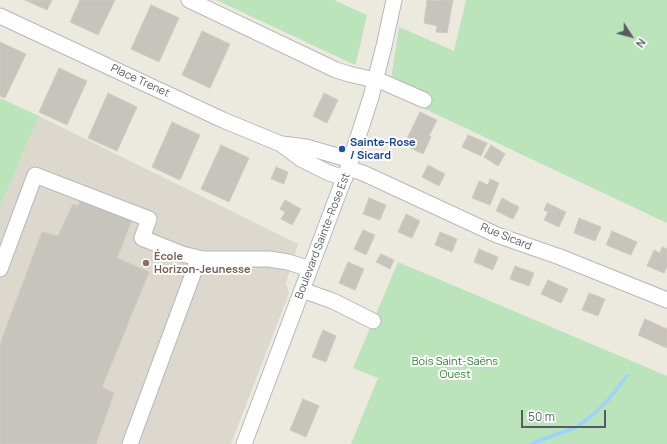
<!DOCTYPE html>
<html>
<head>
<meta charset="utf-8">
<style>
	body { margin:0 }
	#map { position:relative; width:667px; height:444px; overflow:hidden; background:#ece9df; font-family:Manrope,sans-serif }
	canvas { display:block }
	.north { position:absolute; left:611px; top:16px; width:40px; height:40px; -webkit-text-stroke:3px #fff; paint-order:stroke; rotate:126deg; font-size:11px; font-weight:700; line-height:16px; text-align:center; color:#585c61 }
	.north::after { content:''; display:block; margin:auto; width:14px; height:18px; background:#585c61; clip-path:polygon(50% 0,100% 100%,50% 72%,0 100%) }
	.scale { position:absolute; left:521px; top:410px; width:85px; height:18px; box-sizing:border-box; border:2px solid #585c61; border-top:0; padding-left:5px; font-size:12px; line-height:14px; white-space:nowrap; color:#585c61; -webkit-text-stroke:3px #fff; paint-order:stroke }
</style>
</head>
<body>
<div id="map">
<canvas width="667" height="444"></canvas>
<div class="north">N</div>
<div class="scale">50 m</div>
</div>
<script>
const ctx = document.querySelector('canvas').getContext('2d');
ctx.lineJoin = 'round';
function fill(path, color) { ctx.fillStyle = color; ctx.fill(path, 'evenodd'); }
const toPath = rows => new Path2D(rows.map(r => 'M' + r).join(''));
function strokePath(path, color, width, dash) { ctx.strokeStyle = color; ctx.lineWidth = width; ctx.lineCap = dash ? 'butt' : 'round'; ctx.setLineDash(dash || []); ctx.stroke(path); }
function label(font, color, halo, rows, align = 'center') {
  ctx.font = font + ' Manrope,sans-serif'; ctx.lineWidth = 4; ctx.setLineDash([]); ctx.textBaseline = 'middle'; ctx.strokeStyle = halo; ctx.fillStyle = color; for (const [text, x, y, turn = 0] of rows) {
    ctx.save(); ctx.translate(x, y); ctx.rotate((+turn || 0) * Math.PI / 180); ctx.textAlign = isNaN(turn) ? turn : align; if (halo) ctx.strokeText(text, 0, 0); ctx.fillText(text, 0, 0); ctx.restore();
  }
}
const education = toPath([
	[39,116,298,244,286,283,289,293,231,444,0,444,0,207]
]);
const green = toPath([
	[216,0,334,0,367,15,357,59,355,65],
	[466,0,667,0,667,223,389,92,399,27,454,51],
	[0,98,39,116,0,207],
	[398,262,667,376,667,444,351,444,378,378,353,368]
]);
const stream = toPath([
	[531,444,533,443,577,427,594,414,608,400,627,376]
]);
const building = toPath([
	[25,0,52,0,47,10,25,0],
	[80,0,115,0,98,35,70,22,80,0],
	[427,0,439,1,439,0,453,0,447,33,436,32,437,26,424,23,427,0],
	[151,5,179,18,159,62,131,49,151,5],
	[202,31,230,44,210,88,182,75,202,31],
	[0,42,26,54,5,98,0,96,0,42],
	[59,68,87,81,67,125,39,112,59,68],
	[108,93,137,107,117,151,88,138,108,93],
	[324,93,338,100,327,123,313,116,324,93],
	[420,112,437,120,429,136,431,137,423,154,404,145,420,112],
	[172,122,200,135,180,180,152,167,172,122],
	[468,135,487,143,481,156,462,147,468,135],
	[221,145,249,158,229,202,201,189,221,145],
	[491,145,505,154,498,166,484,157,491,145],
	[428,165,445,174,439,186,422,177,428,165],
	[276,167,288,172,284,184,271,179,276,167],
	[490,179,499,183,490,205,472,198,479,181,488,185,490,179],
	[82,198,132,220,117,258,149,272,102,387,114,393,96,444,0,444,0,344,42,232,58,236,73,204,78,206,82,198],
	[369,198,386,205,380,220,363,214,369,198],
	[502,198,519,207,513,219,496,211,502,198],
	[285,200,301,209,292,225,281,219,285,212,280,209,285,200],
	[547,203,566,212,559,227,544,220,548,212,544,210,547,203],
	[406,214,420,221,412,238,398,232,406,214],
	[579,218,601,227,595,241,574,233,579,218],
	[363,230,375,235,366,255,354,249,363,230],
	[612,231,637,242,631,255,606,245,612,231],
	[440,232,457,239,452,252,435,245,440,232],
	[662,247,667,249,667,266,664,273,647,266,654,250,660,253,662,247],
	[479,249,498,257,493,270,474,262,479,249],
	[381,254,394,260,390,269,376,262,381,254],
	[348,262,364,269,355,290,339,283,348,262],
	[515,266,534,273,529,286,510,279,515,266],
	[548,280,568,289,561,303,541,294,548,280],
	[589,293,605,299,598,316,582,310,589,293],
	[645,319,667,329,667,348,638,335,645,319],
	[323,330,336,336,326,362,312,357,323,330],
	[303,399,319,406,306,437,290,430,303,399]
]);
const minor = toPath([
	[189,0,336,70,349,74,383,82,424,100],
	[0,16,223,120,281,144,301,159,329,173,345,178],
	[282,144,306,147,351,160],
	[348,168,363,173,497,235,560,257,667,300],
	[0,269,35,175,149,219,142,238,182,254,203,259,269,259,288,262,310,269],
	[302,290,333,301,373,321],
	[130,444,193,274,198,258],
	[244,444,348,168,371,97,384,46,394,0]
]);
const markers = [
	[342,149,4,"#1a4fb4"],
	[146,263,4,"#8d6e63"]
];
const streetNames = [
	["Place Trenet",140,81,25],
	["Boulevard Sainte-Rose Est",323,236,-69],
	["Rue Sicard",506,237,22]
];
const transitNames = [
	["Sainte-Rose",350,143],
	["/ Sicard",350,156]
];
const educationNames = [
	["École",154,257],
	["Horizon-Jeunesse",154,270]
];
const parkNames = [
	["Bois Saint-Saëns",455,362],
	["Ouest",455,375]
];
fill(education, '#dcd8ce');
fill(green, '#bbe4bb');
strokePath(stream, '#9cd3ff', 3.5);
fill(building, '#c6c4bd');
strokePath(building, '#d0cbbe', 1);
strokePath(minor, '#b5b8bd', 17);
strokePath(minor, '#fff', 15);
for (const [x, y, r, color] of markers) { const dot = new Path2D(); dot.arc(x, y, r, 0, 2 * Math.PI); ctx.fillStyle = color; ctx.fill(dot); strokePath(dot, '#fff', 1.5); }
label('11px', '#585c61', '#fff', streetNames);
label('bold 11px', '#164399', '#fff', transitNames, 'left');
label('bold 11px', '#785e54', '#fff', educationNames, 'left');
label('11px', '#348438', '#fff', parkNames);
</script>
</body>
</html>
